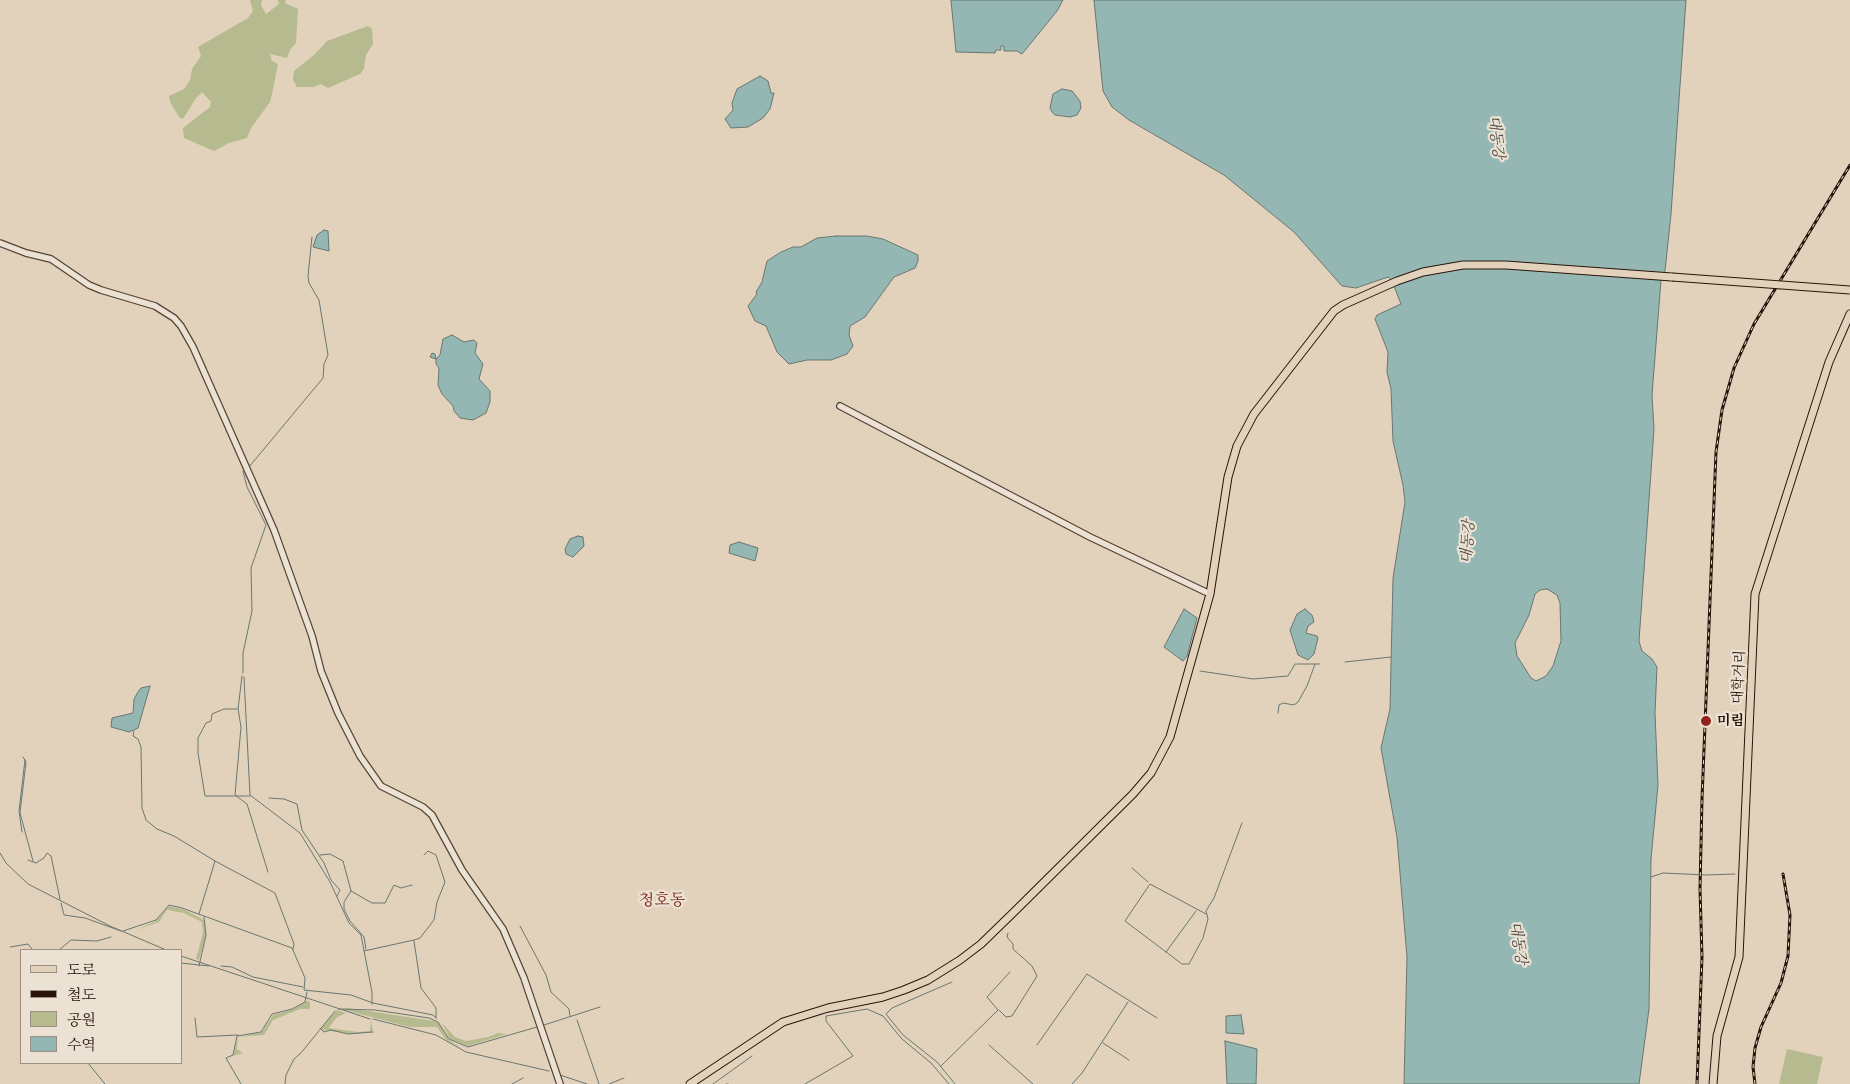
<!DOCTYPE html>
<html>
<head>
<meta charset="utf-8">
<style>
	body { margin:0 }
	#map { position:relative; width:1850px; height:1084px; overflow:hidden; background:#e2d2bb; font-family:"Libre Caslon Text","Noto Serif KR",serif }
	canvas { display:block }
	.legend { position:absolute; left:20px; top:949px; width:162px; height:115px; box-sizing:border-box; background:#ece2d3; border:1px solid #9e9083; margin:0; padding:6px 9px; list-style:none; font-size:15px; color:#28140a }
	.legend li { display:flex; align-items:center; gap:10px; height:25px }
	.legend b { width:25px; border:1px solid #9e9083 }
</style>
</head>
<body>
<div id="map">
<canvas width="1850" height="1084"></canvas>
<ul class="legend">
<li><b style="height:6px;background:#e2d2bb"></b>도로</li>
<li><b style="height:6px;background:#28140a"></b>철도</li>
<li><b style="height:14px;background:#b5bb8e"></b>공원</li>
<li><b style="height:14px;background:#95b7b4"></b>수역</li>
</ul>
</div>
<script>
const ctx = document.querySelector('canvas').getContext('2d');
ctx.lineJoin = 'round';
function fill(path, color) { ctx.fillStyle = color; ctx.fill(path, 'evenodd'); }
const toPath = rows => new Path2D(rows.map(r => 'M' + r).join(''));
function strokePath(path, color, width, dash) { ctx.strokeStyle = color; ctx.lineWidth = width; ctx.lineCap = dash ? 'butt' : 'round'; ctx.setLineDash(dash || []); ctx.stroke(path); }
function label(font, color, halo, rows, align = 'center') {
  ctx.font = font + ' "Libre Caslon Text","Noto Serif KR",serif'; ctx.lineWidth = 4.5; ctx.setLineDash([]); ctx.textBaseline = 'middle'; ctx.strokeStyle = halo; ctx.fillStyle = color; for (const [text, x, y, turn = 0] of rows) {
    ctx.save(); ctx.translate(x, y); ctx.rotate((+turn || 0) * Math.PI / 180); ctx.textAlign = isNaN(turn) ? turn : align; if (halo) ctx.strokeText(text, 0, 0); ctx.fillText(text, 0, 0); ctx.restore();
  }
}
const green = toPath([
	[250,0,262,0,261,5,266,14,279,4,278,0,286,0,285,3,298,9,296,43,290,50,287,58,270,54,272,61,278,64,272,94,270,102,251,128,247,138,229,143,214,151,184,138,183,128,210,107,211,102,202,92,196,98,183,119,180,118,170,102,169,96,184,89,190,80,192,69,201,56,198,47,248,18,253,11],
	[368,26,372,29,373,44,366,55,364,69,360,74,328,88,321,84,313,87,297,87,293,80,294,71,314,55,327,41],
	[169,906,185,910,204,920,206,935,199,960,196,959,203,933,202,922,184,913,167,910,159,922,136,930,156,921],
	[307,1001,310,1002,310,1009,300,1009,273,1020,264,1035,238,1037,237,1049,243,1053,233,1056,238,1037,262,1032,273,1015,293,1009],
	[348,1008,434,1021,439,1023,449,1040,462,1048,446,1040,437,1027,410,1027,341,1009],
	[337,1010,346,1013,336,1018,329,1028,358,1032,370,1031,371,1020,373,1032,353,1034,323,1030,321,1028],
	[442,1023,455,1037,466,1041,488,1037,498,1033,507,1034,468,1046,450,1039],
	[1787,1049,1823,1057,1817,1084,1779,1084]
]);
const water = toPath([
	[951,0,1063,0,1057,11,1022,54,1017,51,1004,51,1004,46,1001,46,1001,50,996,50,995,53,956,52,951,0],
	[1094,0,1686,0,1671,214,1665,271,1661,280,1652,395,1654,429,1639,641,1642,651,1652,659,1657,667,1655,713,1658,785,1651,859,1649,1009,1639,1084,1404,1084,1407,957,1397,837,1381,748,1390,709,1393,578,1405,502,1403,485,1393,441,1391,389,1387,372,1388,352,1375,319,1377,315,1401,304,1392,281,1388,277,1356,288,1342,286,1294,232,1224,175,1129,120,1112,107,1103,91,1094,0],
	[1547,589,1557,595,1560,603,1561,641,1553,666,1546,676,1536,681,1531,678,1517,656,1515,643,1529,615,1535,594,1540,590,1547,589],
	[760,76,768,81,771,93,774,93,770,109,763,118,748,127,731,128,725,119,733,110,732,103,737,89,760,76],
	[1062,89,1072,91,1080,101,1081,108,1077,115,1070,117,1055,115,1052,112,1050,108,1053,94,1062,89],
	[324,230,328,231,329,251,313,247,317,235,324,230],
	[836,236,867,236,883,239,918,255,918,261,915,268,894,277,865,317,850,326,849,335,853,346,847,354,831,360,807,360,789,364,777,352,766,326,755,321,748,306,757,294,756,292,762,282,767,261,781,252,793,247,801,247,817,238,836,236],
	[452,335,464,342,474,340,477,343,475,353,483,364,479,379,490,391,490,402,486,413,473,420,460,418,454,411,453,406,442,394,438,385,439,368,436,364,436,359,430,357,432,353,435,354,436,359,440,355,443,339,452,335],
	[578,536,583,537,584,546,573,557,566,554,565,549,570,539,578,536],
	[739,542,758,548,755,561,729,553,730,545,739,542],
	[1184,609,1197,618,1187,656,1183,661,1164,647,1184,609],
	[1305,609,1312,615,1314,622,1308,626,1306,633,1317,636,1318,638,1314,654,1308,660,1298,655,1290,630,1297,614,1305,609],
	[150,686,138,728,129,732,111,727,112,718,133,713,134,699,138,692,141,688,150,686],
	[1241,1015,1244,1034,1226,1033,1226,1016,1241,1015],
	[1225,1041,1257,1049,1256,1084,1227,1084,1225,1041]
]);
const stream = toPath([
	[249,467,323,378,324,364,328,355,319,300,309,283,308,276,312,237],
	[1345,662,1391,657],
	[1200,671,1253,679,1288,676,1295,664,1320,664],
	[243,673,243,653,252,611,251,568,266,525,247,487,243,471],
	[242,676,238,709,241,727,235,795,247,804,268,872],
	[244,677,250,795,300,833,330,882,349,923,361,935,372,992,372,1004],
	[237,709,224,709,212,714,211,721,206,723,198,738,198,753,205,796,250,796],
	[1278,713,1279,705,1283,703,1294,705,1298,702,1307,686,1315,664],
	[134,731,133,736,138,739,141,747,142,808,146,820,157,829,174,836,215,861,199,914],
	[23,757,26,762,20,813,33,861],
	[269,798,284,799,297,804,302,830,324,863,331,880,340,890,337,896],
	[22,832,19,811,25,760],
	[0,853,6,863,28,884,110,926,166,950],
	[320,855,330,854,343,861,351,891,372,903,385,903,394,885,401,888,412,885],
	[28,860,36,863,44,858,47,853,51,856,60,899],
	[215,861,275,893,294,944,293,949],
	[1132,868,1148,882],
	[1651,877,1663,873,1706,875,1735,874],
	[351,891,344,902,344,909,350,921,364,937,366,949],
	[61,903,64,915,85,918,121,931],
	[1206,914,1150,884,1125,921,1182,964,1189,964,1203,938,1208,919,1206,911,1214,898,1242,823],
	[520,926,546,975,551,992,569,1009,570,1016],
	[123,931,156,920,169,905,182,908,292,948,305,978,304,990,351,995,373,1003,433,1015,436,1018],
	[414,941,421,988,436,1008,436,1018],
	[10,947,28,944,33,950],
	[59,950,71,940,97,941,111,937],
	[364,951,414,940,420,938,434,920,437,902,445,882,436,855,428,851,424,855],
	[1166,952,1196,911],
	[181,956,370,1019],
	[181,963,209,966],
	[199,966,206,935,204,917],
	[221,966,232,967,253,977,303,987],
	[952,982,892,1008,886,1014,903,1035,937,1062,955,1084],
	[338,1009,375,1010,429,1018,438,1022,449,1039,468,1047,537,1027],
	[999,1010,1006,1017,1012,1016,1037,976,1032,966,1013,949,1013,944,1007,937,1008,933],
	[195,1018,197,1037,238,1035],
	[373,1019,436,1035,466,1052,549,1071],
	[577,1020,599,1084],
	[544,1025,600,1007],
	[320,1028,324,1032,331,1030,348,1034,373,1032],
	[1103,1043,1129,1060],
	[989,1045,1033,1084],
	[1037,1045,1087,974,1157,1018],
	[88,1063,105,1084],
	[941,1066,998,1010,987,997,1010,972],
	[560,1075,587,1084],
	[241,1084,226,1058,233,1055,237,1036,261,1032,272,1014,292,1009,305,1002,307,992],
	[285,1084,286,1075,294,1059,301,1053,335,1011],
	[512,1084,523,1078],
	[609,1084,624,1078],
	[713,1084,752,1056],
	[726,1084,728,1084],
	[805,1084,853,1056,826,1021,826,1016,867,1009,883,1016,902,1039,931,1063,949,1084],
	[1072,1084,1082,1073,1128,1002]
]);
const minor = toPath([
	[0,243,26,253,51,259,89,285,101,290,155,306,174,318,181,326,193,347,274,530,312,636,321,671,338,713,360,756,381,786,423,807,432,815,462,870,503,929,524,978,560,1084],
	[840,406,1090,537,1210,594]
]);
const major = toPath([
	[690,1084,783,1022,828,1008,883,997,904,990,928,980,960,960,981,944,1016,910,1133,794,1151,773,1170,737,1210,594,1228,477,1237,446,1254,414,1334,311,1343,305,1397,281,1423,272,1463,265,1506,265,1672,277],
	[1713,1084,1717,1036,1739,957,1755,594,1829,362,1850,314]
]);
const rail = toPath([
	[1697,1084,1702,957,1700,889,1702,799,1716,452,1722,410,1734,368,1754,324,1850,165],
	[1755,1084,1753,1067,1755,1048,1761,1027,1781,983,1788,956,1790,915,1783,874]
]);
const majorBridge = toPath([
	[1672,277,1850,290]
]);
const markers = [
	[1706,721,6,"#8f2418"]
];
const streetNames = [
	["대학거리",1739,677,-87]
];
const poiNames = [
	["미림",1717,721]
];
const waterNames = [
	["대동강",1496,137,83],
	["대동강",1468,542,-86],
	["대동강",1518,943,81]
];
const quarterNames = [
	["청호동",662,900]
];
fill(green, '#b5bb8e');
fill(water, '#95b7b4');
strokePath(water, '#697670', 1);
strokePath(stream, '#697670', 1);
strokePath(minor, '#564436', 8);
strokePath(major, '#28140a', 9);
strokePath(minor, '#ece2d3', 5.5);
strokePath(major, '#e2d2bb', 7);
strokePath(rail, '#28140a', 3);
strokePath(rail, '#ece2d3', 1, [4]);
strokePath(majorBridge, '#28140a', 9, []);
strokePath(majorBridge, '#e2d2bb', 7);
for (const [x, y, r, color] of markers) { const dot = new Path2D(); dot.arc(x, y, r, 0, 2 * Math.PI); ctx.fillStyle = color; ctx.fill(dot); strokePath(dot, '#ece2d3', 2); }
label('14px', '#28140a', '#ece2d3', streetNames);
label('bold 14px', '#28140a', '#ece2d3', poiNames, 'left');
label('italic 15px', '#4e4d46', '#ece2d3', waterNames);
label('16px', '#7a1f14', '#ece2d3', quarterNames);
</script>
</body>
</html>
